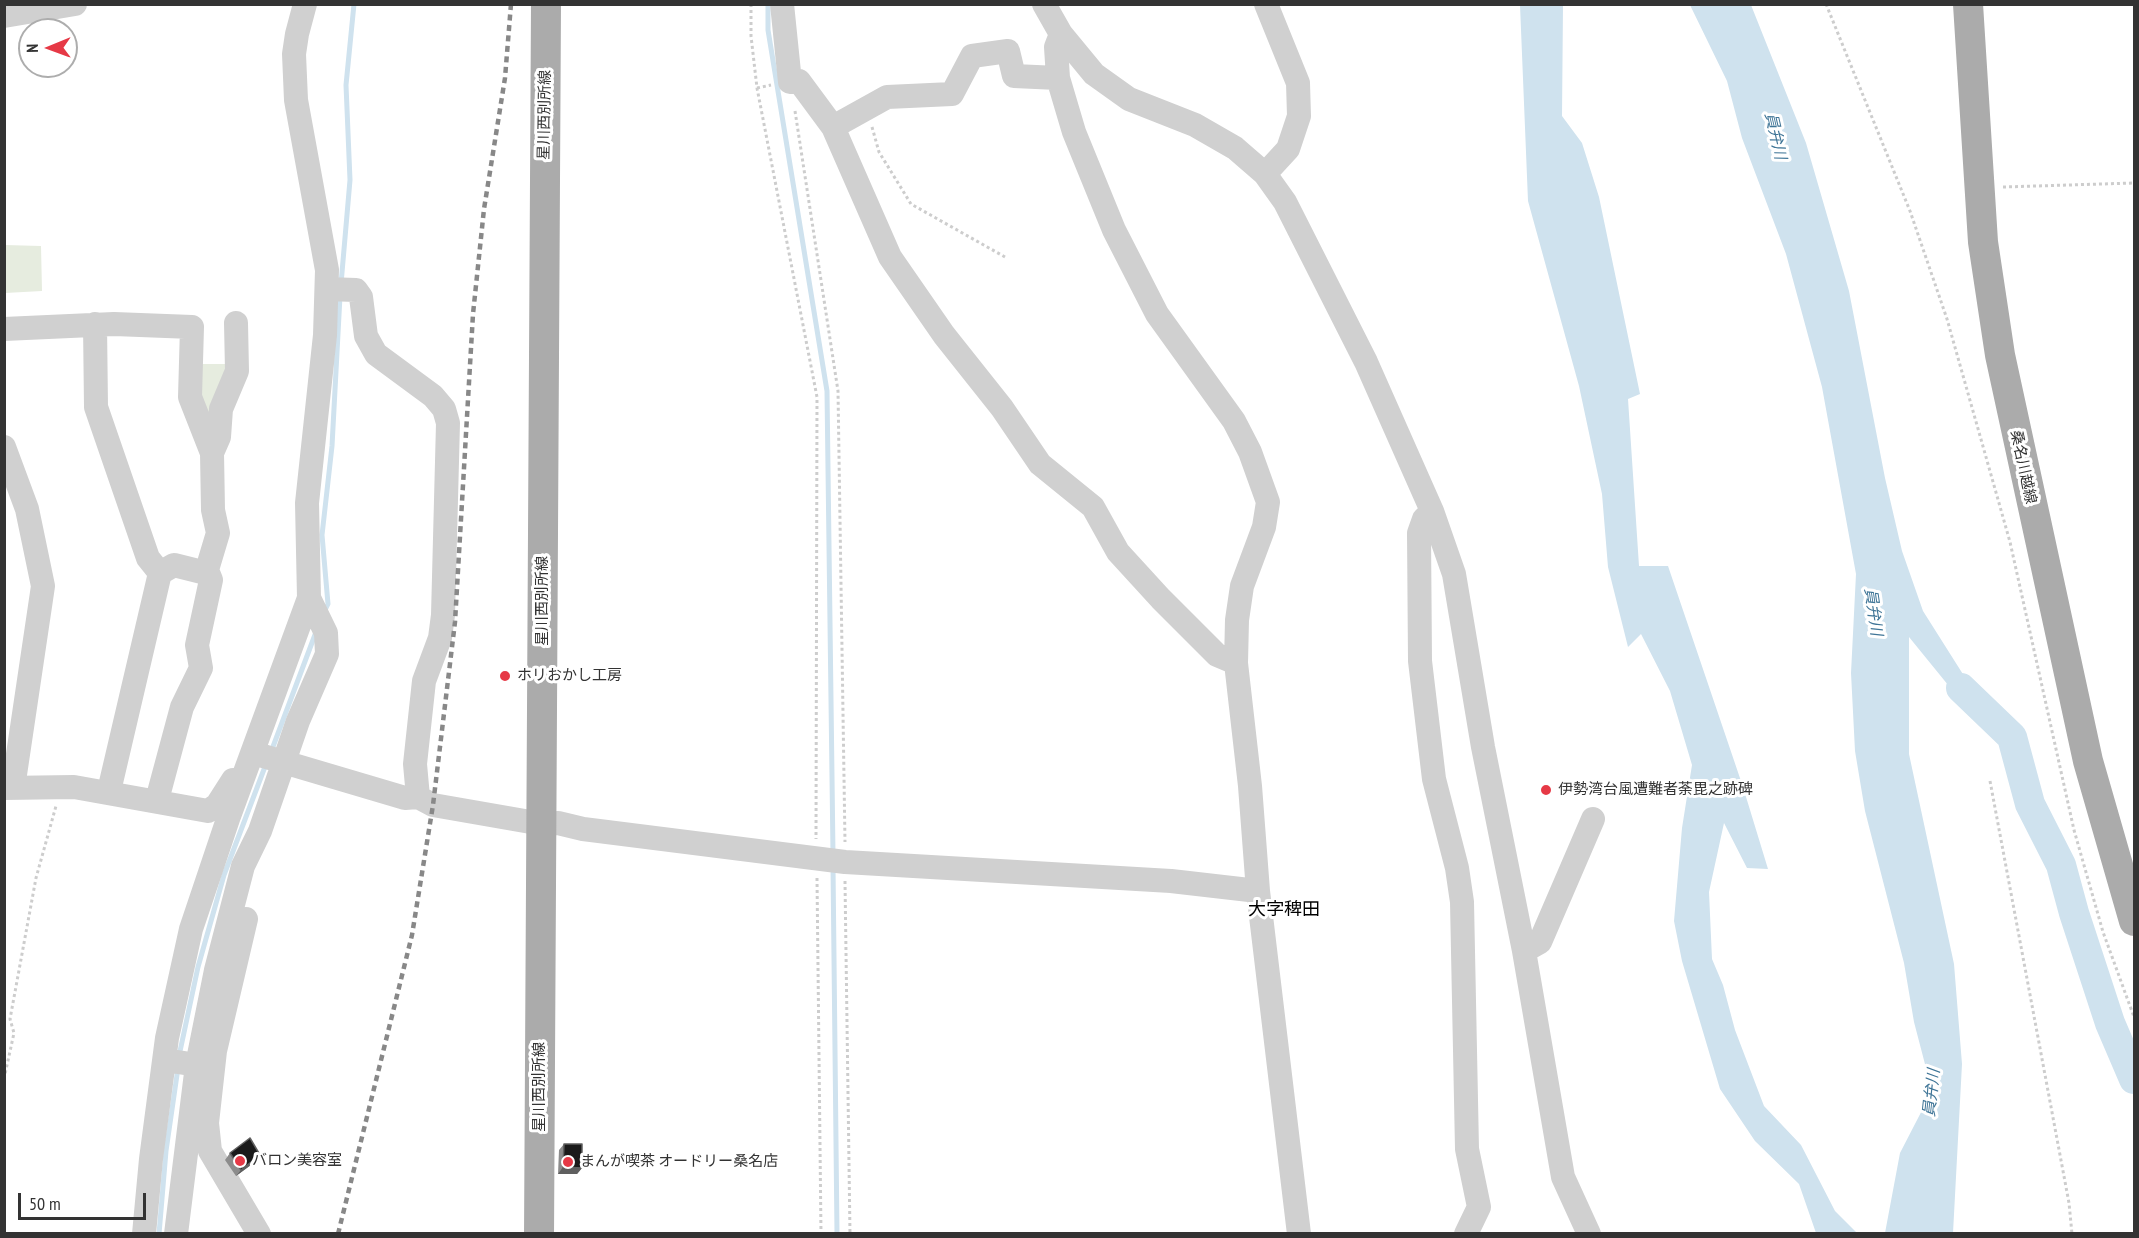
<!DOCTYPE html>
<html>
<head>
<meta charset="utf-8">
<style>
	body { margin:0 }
	#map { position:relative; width:2139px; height:1238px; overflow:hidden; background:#fff; font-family:"PT Sans Narrow",sans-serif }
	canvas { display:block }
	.frame { position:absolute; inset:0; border:6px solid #333; pointer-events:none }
	.north { position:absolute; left:18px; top:18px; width:60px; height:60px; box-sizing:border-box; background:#fff; border:2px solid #adadad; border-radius:50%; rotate:269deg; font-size:16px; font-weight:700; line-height:24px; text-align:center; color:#333 }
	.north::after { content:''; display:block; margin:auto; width:21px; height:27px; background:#e63946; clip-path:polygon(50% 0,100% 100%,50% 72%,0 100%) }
	.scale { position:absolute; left:18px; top:1193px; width:128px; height:27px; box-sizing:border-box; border:3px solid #333; border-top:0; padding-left:8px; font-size:18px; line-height:21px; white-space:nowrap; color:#333; -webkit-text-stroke:4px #fff; paint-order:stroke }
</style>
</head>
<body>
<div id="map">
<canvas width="2139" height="1238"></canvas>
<div class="frame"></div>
<div class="north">N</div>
<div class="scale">50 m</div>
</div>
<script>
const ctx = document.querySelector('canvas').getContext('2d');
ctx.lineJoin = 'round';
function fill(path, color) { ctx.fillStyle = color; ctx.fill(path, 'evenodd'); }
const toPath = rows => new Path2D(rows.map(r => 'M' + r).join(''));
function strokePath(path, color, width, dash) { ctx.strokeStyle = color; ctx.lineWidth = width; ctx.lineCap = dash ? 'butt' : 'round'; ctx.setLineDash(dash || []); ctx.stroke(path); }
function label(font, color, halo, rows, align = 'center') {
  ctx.font = font + ' "PT Sans Narrow","Noto Sans JP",sans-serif'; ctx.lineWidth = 6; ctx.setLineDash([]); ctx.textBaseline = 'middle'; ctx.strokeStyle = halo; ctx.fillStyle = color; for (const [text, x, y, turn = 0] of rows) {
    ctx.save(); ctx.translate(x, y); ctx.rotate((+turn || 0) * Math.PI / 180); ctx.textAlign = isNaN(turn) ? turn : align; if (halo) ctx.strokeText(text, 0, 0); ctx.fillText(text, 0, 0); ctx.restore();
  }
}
const green = toPath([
	[5,245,41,246,42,291,5,293],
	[199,364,231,364,212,431,198,396]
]);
const water = toPath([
	[1520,5,1563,5,1562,116,1582,143,1599,197,1640,394,1628,399,1639,566,1668,566,1743,787,1768,869,1747,868,1724,823,1709,892,1712,959,1723,985,1735,1030,1764,1106,1801,1145,1835,1211,1857,1233,1816,1233,1799,1184,1755,1141,1720,1089,1682,961,1674,921,1682,828,1692,765,1670,691,1641,634,1628,647,1608,567,1602,494,1579,386,1528,201],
	[1690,5,1751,5,1806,143,1849,291,1885,478,1902,551,1923,611,1966,679,1957,696,1909,637,1909,754,1954,964,1962,1064,1953,1233,1885,1233,1900,1153,1932,1091,1914,1022,1904,963,1865,811,1855,751,1851,673,1856,574,1822,387,1786,254,1742,138,1727,81]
]);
const stream = toPath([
	[768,4,768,30,827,391,833,854],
	[341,284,350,180,346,85,354,4],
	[324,612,328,604,322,535,332,446,340,296],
	[271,752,316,632],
	[833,866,837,1234],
	[179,1056,198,967,224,875,266,764],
	[159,1234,166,1151,178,1068]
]);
const river = toPath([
	[1961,688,2012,737,2030,804,2061,865,2074,913,2110,1023,2134,1079]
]);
const path = toPath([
	[751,4,751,36,757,88,817,397,816,839],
	[1826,4,1910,211,1947,319,2010,542,2074,830,2103,932,2134,1017],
	[757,88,771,85],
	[795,111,838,391,845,842],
	[872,127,879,152,911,204,1005,257],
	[2003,187,2134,183],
	[1990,781,2069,1203,2072,1234],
	[817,878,821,1234],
	[845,881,850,1234],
	[4,1079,14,1033,10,1019,36,878,56,806]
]);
const minor = toPath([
	[782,4,790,82,799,81,833,127,890,257,944,335,1002,408,1040,464,1093,507,1118,552,1161,599,1217,655,1236,663],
	[1044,4,1061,34,1094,74,1129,99,1195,125,1235,148,1265,174,1285,202,1366,362,1432,511,1454,574,1483,747,1524,951,1563,1177,1589,1234],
	[4,16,75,4],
	[1061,34,1056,47,1058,78,1074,132,1114,230,1157,314,1234,421,1250,452,1268,502,1264,527,1242,586,1237,620,1236,663,1250,786,1258,891,1299,1234],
	[833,127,887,97,952,94,972,56,1008,51,1014,76,1058,78],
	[1265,174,1288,149,1299,116,1298,83,1266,4],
	[327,289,356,290,361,297,366,336,376,354,433,396,444,409,448,423,443,615,440,638,424,681,415,764,418,797],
	[95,324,96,407,148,558,160,573,109,791],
	[4,329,114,324,192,327,190,397,212,453,213,510,218,533,206,573,174,565,160,573],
	[4,447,27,509,43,586,13,788],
	[212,453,219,437,221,409,237,371,236,323],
	[1432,511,1424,519,1419,533,1420,661,1434,779,1457,868,1462,902,1467,1149,1479,1207,1466,1234],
	[253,753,405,798,418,797,433,805,542,824,558,823,583,829,845,862,1171,881,1258,891],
	[4,788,74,787,208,811,217,805,233,780],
	[157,800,182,707,201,668,197,645,211,580,207,570],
	[246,919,215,1051,207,1123,210,1151,259,1234],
	[1524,951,1540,942,1593,819],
	[165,1060,197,1065,216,970,243,866,260,831,298,721,327,654,326,633,309,598],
	[144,1234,151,1159,167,1038,191,929,229,816,309,598,307,503,325,335,327,270,296,100,294,54,297,34,305,4],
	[176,1234,197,1065]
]);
const major = toPath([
	[1968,4,1983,242,2000,355,2088,761,2134,921],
	[539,1234,546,4]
]);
const rail = toPath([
	[338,1234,412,935,433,805,455,622,473,314,484,209,505,78,511,4]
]);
const wall = toPath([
	[564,1144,582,1168,577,1174,558,1174,559,1150],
	[230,1153,260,1155,255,1162,236,1176,225,1160]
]);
const shadedWall = toPath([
	[260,1155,255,1162,236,1176,241,1170],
	[563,1167,582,1168,577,1174,558,1174]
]);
const building = toPath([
	[250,1138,260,1155,241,1170,230,1153,250,1138],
	[564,1144,582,1144,582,1168,563,1167,564,1144]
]);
const markers = [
	[505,676,6,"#e63946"],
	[1546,790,6,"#e63946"],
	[240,1161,6,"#e63946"],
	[568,1162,6,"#e63946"]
];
const streetNames = [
	["星川西別所線",545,115,-89],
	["桑名川越線",2023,467,78],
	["星川西別所線",543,601,-90],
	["星川西別所線",540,1087,-90]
];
const poiNames = [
	["ホリおかし工房",517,676],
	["伊勢湾台風遭難者荼毘之跡碑",1558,790],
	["バロン美容室",252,1161],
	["まんが喫茶 オードリー桑名店",580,1162]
];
const waterNames = [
	["員弁川",1775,136,77],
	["員弁川",1873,612,82],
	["員弁川",1932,1093,-84]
];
const quarterNames = [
	["大字稗田",1284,910]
];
fill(green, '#e6ecdf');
fill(water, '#cfe2ee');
strokePath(stream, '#cfe2ee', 5);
strokePath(river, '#cfe2ee', 30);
strokePath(path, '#cdcdcd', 3, [3, 3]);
strokePath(minor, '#d0d0d0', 24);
strokePath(major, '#ababab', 30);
strokePath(rail, '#888', 4.5, [6, 4.5]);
fill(wall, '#8c8c8c');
fill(shadedWall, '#5f5f5f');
fill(building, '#1a1a1a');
strokePath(building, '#5f5f5f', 1.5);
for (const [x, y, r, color] of markers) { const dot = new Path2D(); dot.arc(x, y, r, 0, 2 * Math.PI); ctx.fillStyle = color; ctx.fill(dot); strokePath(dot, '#fff', 2); }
label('15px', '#333', '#fff', streetNames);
label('15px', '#333', '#fff', poiNames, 'left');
label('italic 16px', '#3f7597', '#fff', waterNames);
label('18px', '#000', '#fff', quarterNames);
</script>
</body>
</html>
